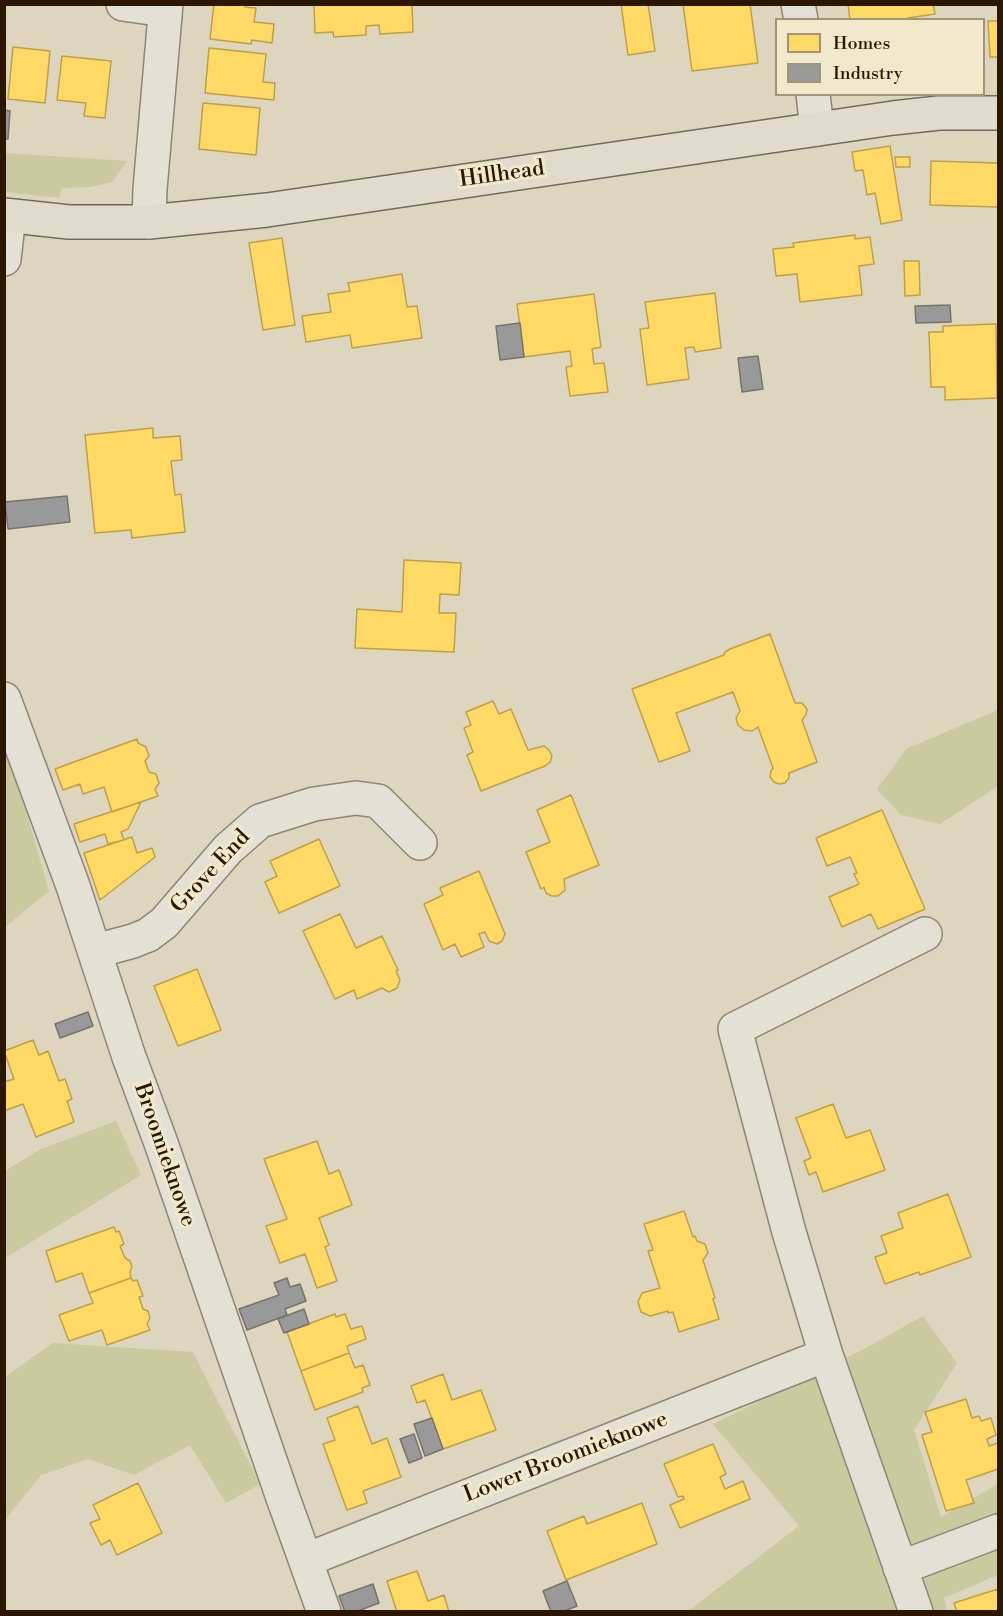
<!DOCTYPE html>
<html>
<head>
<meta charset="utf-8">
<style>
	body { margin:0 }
	#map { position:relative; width:1003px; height:1616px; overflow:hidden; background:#ddd5bd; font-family:"Libre Bodoni",serif }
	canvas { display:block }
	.frame { position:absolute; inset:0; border:6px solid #2b1700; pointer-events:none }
	.legend { position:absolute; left:775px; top:18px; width:210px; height:78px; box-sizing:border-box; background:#f2e8cb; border:2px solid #a2947a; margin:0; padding:8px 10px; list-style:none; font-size:18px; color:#2b1700 }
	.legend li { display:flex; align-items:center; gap:12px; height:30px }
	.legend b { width:30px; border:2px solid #a2947a }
</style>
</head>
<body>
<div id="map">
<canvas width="1003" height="1616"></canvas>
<div class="frame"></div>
<ul class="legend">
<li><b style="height:16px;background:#ffd966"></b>Homes</li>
<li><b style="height:16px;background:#999"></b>Industry</li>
</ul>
</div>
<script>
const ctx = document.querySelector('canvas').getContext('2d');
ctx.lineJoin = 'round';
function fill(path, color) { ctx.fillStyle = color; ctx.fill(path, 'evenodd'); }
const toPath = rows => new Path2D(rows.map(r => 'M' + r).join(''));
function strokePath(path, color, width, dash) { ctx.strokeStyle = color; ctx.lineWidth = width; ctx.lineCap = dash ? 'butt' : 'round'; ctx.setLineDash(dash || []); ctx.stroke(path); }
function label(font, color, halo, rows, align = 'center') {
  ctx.font = font + ' "Libre Bodoni",serif'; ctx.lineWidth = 6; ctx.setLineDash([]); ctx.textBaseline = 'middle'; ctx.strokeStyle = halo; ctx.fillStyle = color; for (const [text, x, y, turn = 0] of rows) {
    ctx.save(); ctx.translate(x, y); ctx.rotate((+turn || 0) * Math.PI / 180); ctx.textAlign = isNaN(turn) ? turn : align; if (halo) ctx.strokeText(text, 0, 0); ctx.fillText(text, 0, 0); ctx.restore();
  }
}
const green = toPath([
	[4,153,5,153,127,161,112,182,91,187,62,188,59,198,5,192],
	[998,710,998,786,940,824,901,815,877,789,906,749],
	[4,734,49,891,5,927,4,927],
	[116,1121,141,1175,5,1258,5,1171,39,1150],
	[923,1316,957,1363,914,1430,941,1517,998,1484,998,1575,944,1598,947,1611,687,1612,799,1526,713,1424,864,1349],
	[53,1343,193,1352,260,1484,226,1503,190,1445,134,1475,88,1459,41,1475,5,1520,5,1377]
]);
const homes = toPath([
	[214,4,245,4,245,7,256,8,254,22,274,24,272,43,252,40,251,44,210,39,214,4],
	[314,4,412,4,413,32,380,34,379,25,366,26,366,35,334,37,333,32,315,33,314,4],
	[621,4,648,4,655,51,628,55,621,4],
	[683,4,750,4,758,63,692,71,683,4],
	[848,4,933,4,935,14,908,18,909,20,850,20,848,4],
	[988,21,998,21,998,57,990,57,988,21],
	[13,47,50,51,45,103,8,99,13,47],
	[209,48,266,54,263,82,275,83,274,100,205,93,209,48],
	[62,56,111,61,105,118,84,116,86,103,57,100,62,56],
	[203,103,260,108,256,155,199,149,203,103],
	[890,146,902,220,881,224,875,193,867,195,863,170,855,171,852,152,890,146],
	[895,157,910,157,910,167,896,167,895,157],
	[931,161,998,163,998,207,930,205,931,161],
	[855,235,855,239,870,237,874,264,859,266,862,295,800,302,797,274,776,276,773,249,794,247,793,243,855,235],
	[282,238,295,325,263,330,249,243,282,238],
	[904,261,919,261,920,295,905,296,904,261],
	[402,274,407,307,417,306,422,338,352,348,350,335,306,342,302,316,331,312,328,294,350,291,348,283,402,274],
	[715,293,721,348,695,352,694,347,685,348,689,379,647,385,640,329,649,328,645,302,715,293],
	[594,294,601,347,592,349,594,364,604,363,608,392,570,396,566,367,572,366,570,351,524,357,517,304,594,294],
	[996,324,997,398,945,400,945,387,931,387,929,332,943,332,943,326,996,324],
	[153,428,153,438,180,436,182,460,171,461,175,495,181,494,185,532,132,538,131,530,95,533,85,435,153,428],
	[404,560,461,563,459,595,440,594,439,613,456,613,454,652,355,648,357,609,402,612,404,560],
	[770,634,795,703,802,703,807,709,806,715,802,720,817,762,789,773,789,778,785,783,779,784,774,782,770,777,771,771,773,768,758,727,752,731,744,730,738,725,736,718,740,711,733,692,676,713,690,751,659,762,632,689,724,655,725,652,730,649,770,634],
	[493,701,499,714,511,709,528,750,544,746,549,750,552,756,550,762,545,766,481,791,467,755,473,752,464,728,471,725,466,712,493,701],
	[137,739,138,743,146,747,149,756,145,761,149,772,156,774,159,783,155,789,158,796,112,812,104,787,83,794,80,784,63,790,55,769,137,739],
	[571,795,599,865,564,879,565,890,558,896,552,896,546,893,544,887,541,889,526,852,550,842,537,810,571,795],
	[141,802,128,829,121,832,124,840,108,844,105,834,80,842,74,824,141,802],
	[882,810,925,909,878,929,871,914,842,927,829,897,859,884,854,874,857,873,850,857,827,866,816,838,882,810],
	[132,837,137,853,152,848,155,857,100,900,84,853,132,837],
	[319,839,340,886,279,913,265,882,277,876,270,861,319,839],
	[479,871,505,934,502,941,497,944,489,941,485,932,479,934,484,947,461,957,455,944,443,950,424,904,443,895,440,888,479,871],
	[340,914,356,948,382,936,398,970,396,971,400,980,397,988,389,992,382,988,357,999,354,990,335,999,303,931,340,914],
	[197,969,221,1030,178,1046,154,986,197,969],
	[33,1040,39,1055,48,1051,59,1081,65,1079,72,1099,67,1101,74,1122,36,1137,23,1104,4,1111,4,1082,14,1079,4,1051,33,1040],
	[833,1104,846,1138,870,1130,885,1170,823,1192,816,1172,809,1175,804,1161,811,1158,796,1118,833,1104],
	[317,1141,329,1174,339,1170,352,1205,319,1218,329,1245,325,1247,337,1281,317,1288,305,1254,280,1263,266,1226,287,1219,264,1159,317,1141],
	[948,1194,971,1257,920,1275,919,1272,885,1284,875,1257,887,1253,881,1236,903,1228,898,1213,948,1194],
	[684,1211,693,1237,695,1236,697,1241,705,1244,708,1253,703,1260,715,1298,713,1299,719,1319,679,1332,673,1312,668,1313,668,1311,650,1316,641,1312,638,1302,642,1293,660,1288,648,1251,653,1250,644,1224,684,1211],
	[114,1227,116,1232,119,1231,124,1244,120,1246,125,1258,130,1261,132,1267,130,1272,131,1278,89,1293,82,1273,56,1282,46,1251,114,1227],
	[131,1278,133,1281,137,1280,143,1296,139,1297,143,1309,148,1311,150,1318,147,1324,150,1330,107,1345,102,1330,69,1341,59,1315,93,1303,89,1293,131,1278],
	[335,1314,336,1317,345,1314,351,1329,362,1326,366,1339,347,1346,349,1353,301,1371,287,1332,335,1314],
	[349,1353,355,1368,363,1365,370,1385,362,1388,363,1392,315,1410,301,1371,349,1353],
	[443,1374,452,1400,481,1390,496,1430,443,1449,425,1400,417,1403,411,1386,443,1374],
	[966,1399,972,1418,979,1416,981,1421,991,1418,996,1435,987,1439,989,1446,998,1443,998,1469,966,1480,974,1503,946,1511,922,1435,932,1432,925,1412,966,1399],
	[358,1406,372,1444,387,1438,401,1477,363,1491,367,1503,347,1510,323,1444,335,1440,327,1418,358,1406],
	[713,1444,726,1474,720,1477,725,1489,743,1481,750,1499,680,1528,670,1505,684,1499,683,1496,678,1497,664,1464,713,1444],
	[138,1483,162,1533,117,1555,110,1540,101,1545,90,1523,100,1519,93,1505,138,1483],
	[642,1503,657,1544,566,1580,547,1531,584,1516,587,1524,642,1503],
	[417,1571,428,1601,444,1595,449,1612,397,1612,387,1581,417,1571],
	[998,1589,998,1612,957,1612,954,1603,998,1589]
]);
const industry = toPath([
	[4,110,10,111,8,139,4,139,4,110],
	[950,305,951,322,916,323,915,306,950,305],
	[520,323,524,357,500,360,496,326,520,323],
	[758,356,763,389,742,392,738,358,758,356],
	[67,496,70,522,8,529,5,502,67,496],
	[88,1012,93,1026,60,1038,55,1024,88,1012],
	[287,1278,290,1287,300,1284,306,1301,285,1309,287,1315,247,1330,239,1309,279,1295,274,1283,287,1278],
	[304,1309,309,1324,284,1333,278,1319,304,1309],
	[432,1418,443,1449,425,1456,414,1424,432,1418],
	[414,1434,422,1458,409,1463,400,1439,414,1434],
	[567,1581,577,1606,562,1612,551,1612,543,1591,567,1581],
	[373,1584,379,1603,355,1612,345,1612,339,1596,373,1584]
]);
const minor = toPath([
	[123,4,165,10],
	[798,4,801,20],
	[813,94,817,129],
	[149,222,150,189,166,4],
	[4,259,9,216],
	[4,699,73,886,129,1057,161,1143,282,1495,324,1612],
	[96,951,133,941,148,935,164,923,228,849,260,821,314,804,356,798,378,801,420,843],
	[306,1560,826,1355],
	[900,1568,998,1531],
	[916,1612,826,1355,789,1232,735,1029,925,934]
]);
const major = toPath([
	[4,215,69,222,149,222,267,210,893,118,939,113,998,113]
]);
const streetNames = [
	["Hillhead",502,175,-8],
	["Grove End",211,872,-47],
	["Broomieknowe",164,1155,71],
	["Lower Broomieknowe",566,1458,-21]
];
fill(green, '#cac9a0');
fill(homes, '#ffd966');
strokePath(homes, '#bf9f47', 1.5);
fill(industry, '#999');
strokePath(industry, '#78726b', 1.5);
strokePath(minor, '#8d8676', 36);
strokePath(major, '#736c5d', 36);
strokePath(minor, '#e4e0d4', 33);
strokePath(major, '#e0dbcc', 33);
label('22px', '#2b1700', '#f2e8cb', streetNames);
</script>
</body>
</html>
